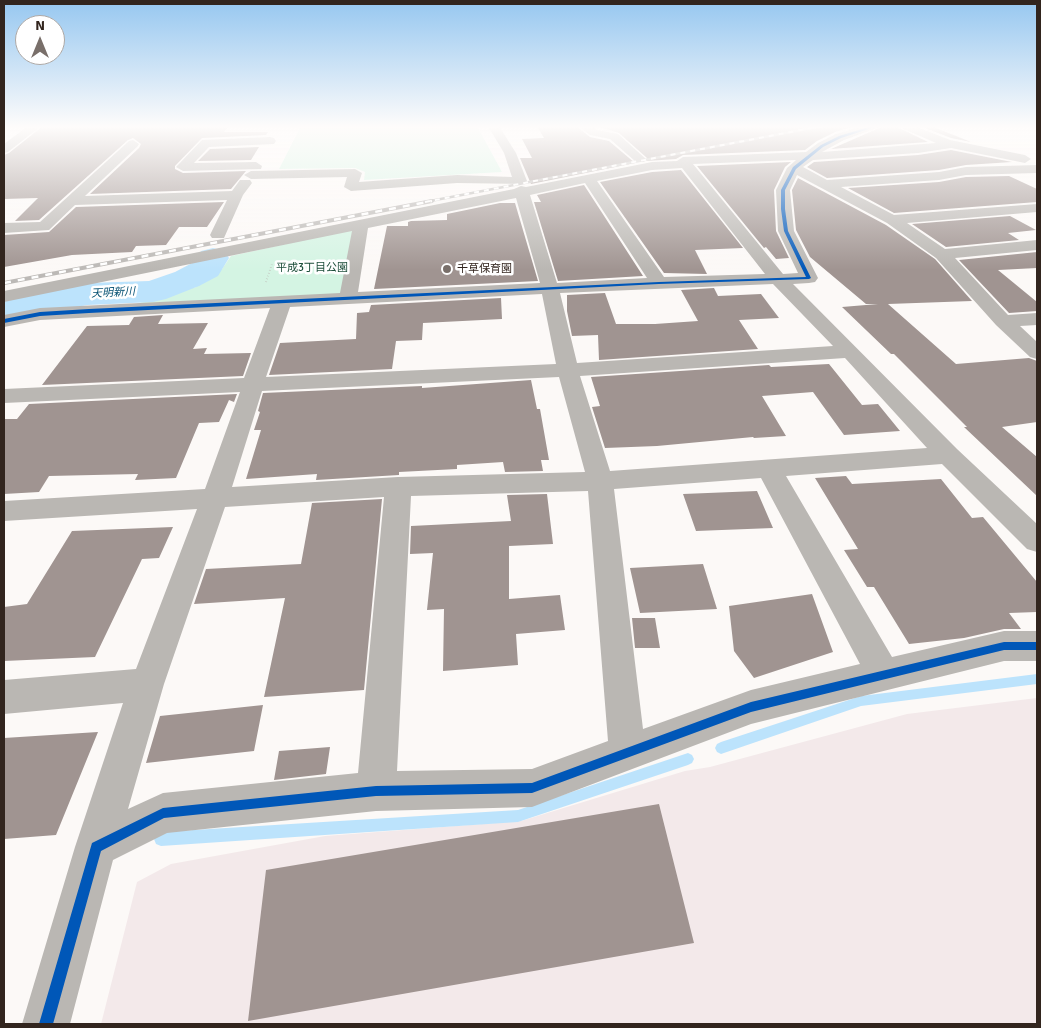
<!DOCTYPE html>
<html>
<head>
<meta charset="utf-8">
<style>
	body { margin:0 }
	#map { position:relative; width:1041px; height:1028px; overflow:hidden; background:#fcf9f7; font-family:Signika,sans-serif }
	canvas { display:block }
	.frame { position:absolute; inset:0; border:5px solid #32251e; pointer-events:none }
	.north { position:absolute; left:15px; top:15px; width:50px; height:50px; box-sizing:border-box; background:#fff; border:1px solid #ada8a5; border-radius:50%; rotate:0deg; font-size:14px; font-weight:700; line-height:20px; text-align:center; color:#32251e }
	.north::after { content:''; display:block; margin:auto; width:18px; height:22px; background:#796f6a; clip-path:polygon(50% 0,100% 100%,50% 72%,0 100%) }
</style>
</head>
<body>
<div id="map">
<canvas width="1041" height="1028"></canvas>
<div class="frame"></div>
<div class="north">N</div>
</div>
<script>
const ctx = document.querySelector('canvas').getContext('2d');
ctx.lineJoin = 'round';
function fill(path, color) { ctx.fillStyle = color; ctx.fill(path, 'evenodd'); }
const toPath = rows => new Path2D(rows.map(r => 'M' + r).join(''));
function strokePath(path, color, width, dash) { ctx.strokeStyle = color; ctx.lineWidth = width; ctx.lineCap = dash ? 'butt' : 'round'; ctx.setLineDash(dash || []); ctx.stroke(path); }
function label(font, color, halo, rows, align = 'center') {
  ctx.font = font + ' Signika,"Noto Sans JP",sans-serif'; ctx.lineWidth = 5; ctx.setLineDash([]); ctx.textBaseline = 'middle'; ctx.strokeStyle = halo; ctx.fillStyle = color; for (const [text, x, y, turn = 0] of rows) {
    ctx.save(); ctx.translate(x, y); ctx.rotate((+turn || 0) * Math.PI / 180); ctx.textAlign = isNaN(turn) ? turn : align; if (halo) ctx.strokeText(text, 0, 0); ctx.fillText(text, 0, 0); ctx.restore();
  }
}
const industrial = toPath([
	[1037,698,1037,1024,101,1024,137,882,171,864,325,836,521,821,685,771,710,767,907,714]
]);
const green = toPath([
	[301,126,477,126,502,172,364,180,365,172,355,168,279,169],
	[350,230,356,231,341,295,136,304,196,287,222,269,231,256]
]);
const stream = toPath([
	[1037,674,1037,684,861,706,721,754,717,752,715,748,717,744,721,742,861,696,1037,674],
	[688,753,692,755,694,759,692,763,688,765,518,822,161,846,156,844,154,839,156,834,161,832,518,810,688,753]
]);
const river = toPath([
	[213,248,225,251,229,258,218,276,199,286,166,299,153,302,88,305,4,319,4,297,88,283,149,281,175,272,194,262,201,251,213,248]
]);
const building = toPath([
	[43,126,229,126,224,132,268,132,266,135,202,138,175,166,175,169,183,173,246,171,231,189,90,194,139,148,141,144,133,138,128,140,39,220,15,221,38,198,4,199,4,155,9,153],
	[537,126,576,126,590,137,609,141,635,163,531,184,520,158,532,158,522,139,544,138],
	[596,126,855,126,835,132,817,141,805,150,683,155,676,159,647,161,647,158,619,133],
	[884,126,895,126,928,142,831,149],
	[920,126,931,126,971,142,951,138],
	[259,147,251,160,198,161,210,149],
	[951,150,1012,162,966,165,939,170,827,178,807,167,814,162,918,155],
	[791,162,785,167,774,190,776,231,789,258,776,259,766,247,764,248,697,166],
	[681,170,743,248,695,250,707,274,664,273,600,182,652,172],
	[1009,176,1037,189,1037,202,894,213,848,188,939,182,966,177],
	[798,178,886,225,935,259,972,301,888,304,956,364,1029,358,1037,361,1037,422,1002,427,1037,457,1037,496,964,427,967,427,894,354,891,354,842,307,878,304,866,304,810,257,796,230,792,190],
	[584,185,643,276,558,281,534,202,541,202,537,195],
	[224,202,207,227,179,227,166,245,136,246,132,252,72,255,4,267,4,235,49,232,76,207],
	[500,203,515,203,538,281,374,289,387,226,408,226,408,222,411,221,447,220,447,214],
	[1010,216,1036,230,1008,233,1019,240,946,247,912,224],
	[1037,252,1037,268,998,270,1037,302,1037,311,1009,313,959,260],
	[714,288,718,296,761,294,779,318,739,320,758,349,599,360,598,335,572,336,567,311,567,295,605,293,616,324,655,324,698,321,681,290],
	[501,298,502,319,423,323,422,340,396,341,392,369,269,375,280,343,356,339,357,313,369,312,371,305],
	[163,315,158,324,208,323,193,349,207,348,204,354,251,353,243,376,42,385,87,326,129,325,134,317],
	[829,364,862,405,878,404,900,431,844,435,813,392,762,396,786,436,754,438,753,437,657,446,605,448,592,407,600,406,591,377,769,365,771,367],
	[531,380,537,409,540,409,549,460,541,460,543,471,505,472,503,462,457,465,457,469,399,472,399,475,316,480,317,474,246,479,261,430,254,430,260,412,258,411,263,393,422,386,422,388],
	[237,394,234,402,229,400,219,422,199,423,176,478,135,480,138,474,49,476,39,492,4,494,4,419,17,419,29,404],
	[846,476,852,484,941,479,972,518,983,517,1037,582,1037,612,1009,613,1021,629,1004,629,964,638,909,644,874,587,867,587,844,550,858,549,815,478],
	[757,491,773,528,696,531,683,494],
	[547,494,553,544,509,546,509,599,560,595,565,630,516,634,518,665,443,671,444,609,427,610,433,553,410,554,411,526,511,521,507,495],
	[382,499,364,690,264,697,285,598,194,604,206,569,301,564,312,503],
	[173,527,159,558,142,559,95,657,4,661,4,607,27,604,72,531],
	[703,564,717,609,640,613,630,568],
	[812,594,833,652,754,678,734,651,729,606],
	[632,618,655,618,660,648,635,648],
	[263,705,254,751,146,763,160,716],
	[98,732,56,835,4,839,4,738],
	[330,747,326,774,274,780,279,751],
	[659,804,694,943,248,1021,266,870]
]);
const path = toPath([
	[266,282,272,264]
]);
const minor = toPath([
	[28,126,41,126,8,152,4,153,4,144,28,126],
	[488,126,499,126,516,153,527,181,525,184,457,183,351,191,344,187,347,177,251,179,244,175,251,171,355,169,362,173,359,182,457,175,512,177,504,153,488,126],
	[578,126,592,126,597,130,618,134,646,159,644,162,636,162,610,139,590,135,578,126],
	[863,126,882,126,844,140,822,152,936,143,897,126,914,126,950,140,1025,155,1031,159,1025,163,951,148,918,153,813,160,803,167,827,180,939,172,966,167,1037,165,1037,173,966,175,939,180,841,187,894,215,1037,204,1037,212,907,223,945,249,1037,240,1037,250,955,258,1008,315,1037,313,1037,325,1020,326,1037,342,1037,359,1030,357,996,325,936,258,887,223,797,175,790,190,794,231,818,278,815,282,809,283,793,284,957,449,1037,524,1037,552,1027,549,942,464,786,476,892,657,1004,631,1037,631,1037,661,1004,661,751,724,532,807,376,811,167,833,113,860,70,1024,22,1024,75,847,123,703,4,714,4,680,136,669,197,509,4,521,4,501,205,489,240,392,4,403,4,389,244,378,270,308,40,320,4,327,4,315,40,308,340,293,352,231,4,302,4,291,514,189,521,186,526,187,652,162,677,161,683,157,806,152,818,143,836,134,863,126],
	[796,160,787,168,776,190,778,231,798,273,783,274,693,164,796,160],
	[682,168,765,274,664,277,597,181,652,170,682,168],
	[585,183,647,278,557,283,530,195,585,183],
	[516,198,540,283,358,292,368,228,516,198],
	[773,284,833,346,577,363,560,293,773,284],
	[542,294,556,364,266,377,290,307,542,294],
	[845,358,927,448,610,471,580,376,845,358],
	[559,377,585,472,398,477,232,487,262,391,559,377],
	[761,478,860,664,751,690,643,729,614,489,761,478],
	[588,491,608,741,532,769,397,771,411,496,588,491],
	[384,497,358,773,163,793,128,809,164,684,225,507,384,497],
	[270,137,274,138,276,141,274,144,209,147,194,163,256,162,262,166,261,169,183,171,176,167,202,140,270,137],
	[133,140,139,144,137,147,85,196,232,191,240,180,250,180,252,183,243,195,224,238,212,238,210,235,227,200,75,205,49,230,4,233,4,223,40,222,129,141,133,140]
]);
const railFar1 = toPath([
	[425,202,822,126]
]);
const rail = toPath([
	[4,283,432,201]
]);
const cycleway = toPath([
	[872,126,878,126,841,138,823,147,796,169,785,190,785,209,788,231,811,278,809,279,659,284,89,313,40,316,4,323,4,319,40,312,89,309,659,282,806,277,784,231,781,209,781,190,793,167,821,145,839,136,872,126],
	[1004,642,1037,642,1037,650,1004,650,751,712,532,793,376,796,164,818,101,851,53,1024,39,1024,92,843,163,808,376,786,532,783,751,702,1004,642]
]);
const markers = [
	[447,269,5,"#796f6a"]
];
const farParknames = [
	["平成3丁目公園",312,268]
];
const farPoinames = [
	["千草保育園",457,269]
];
const farWaternames = [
	["天明新川",113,293,-3]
];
fill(industrial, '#f3e9ea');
fill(green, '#d4f4e3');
fill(stream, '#bce3fc');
fill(river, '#bce3fc');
fill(building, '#a09491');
strokePath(path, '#bfbdb9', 2, [0.5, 2.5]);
fill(minor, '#bab7b3');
strokePath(railFar1, '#bcb9b6', 2.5);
strokePath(rail, '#bcb9b6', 4);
strokePath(railFar1, '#fff', 2, [5]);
strokePath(rail, '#fff', 2.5, [7]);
fill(cycleway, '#0057b8');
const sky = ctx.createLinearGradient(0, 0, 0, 270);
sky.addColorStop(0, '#96c7f0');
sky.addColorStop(0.47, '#fefcfb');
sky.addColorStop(1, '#fefcfb00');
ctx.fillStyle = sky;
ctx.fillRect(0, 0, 1041, 270);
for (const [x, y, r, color] of markers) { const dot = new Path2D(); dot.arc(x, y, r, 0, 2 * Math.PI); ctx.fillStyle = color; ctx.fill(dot); strokePath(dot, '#fff', 2); }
label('11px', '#1c4e3a', '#fff', farParknames);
label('11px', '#32251e', '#fff', farPoinames, 'left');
label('italic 11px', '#034f71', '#fff', farWaternames);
</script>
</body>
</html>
